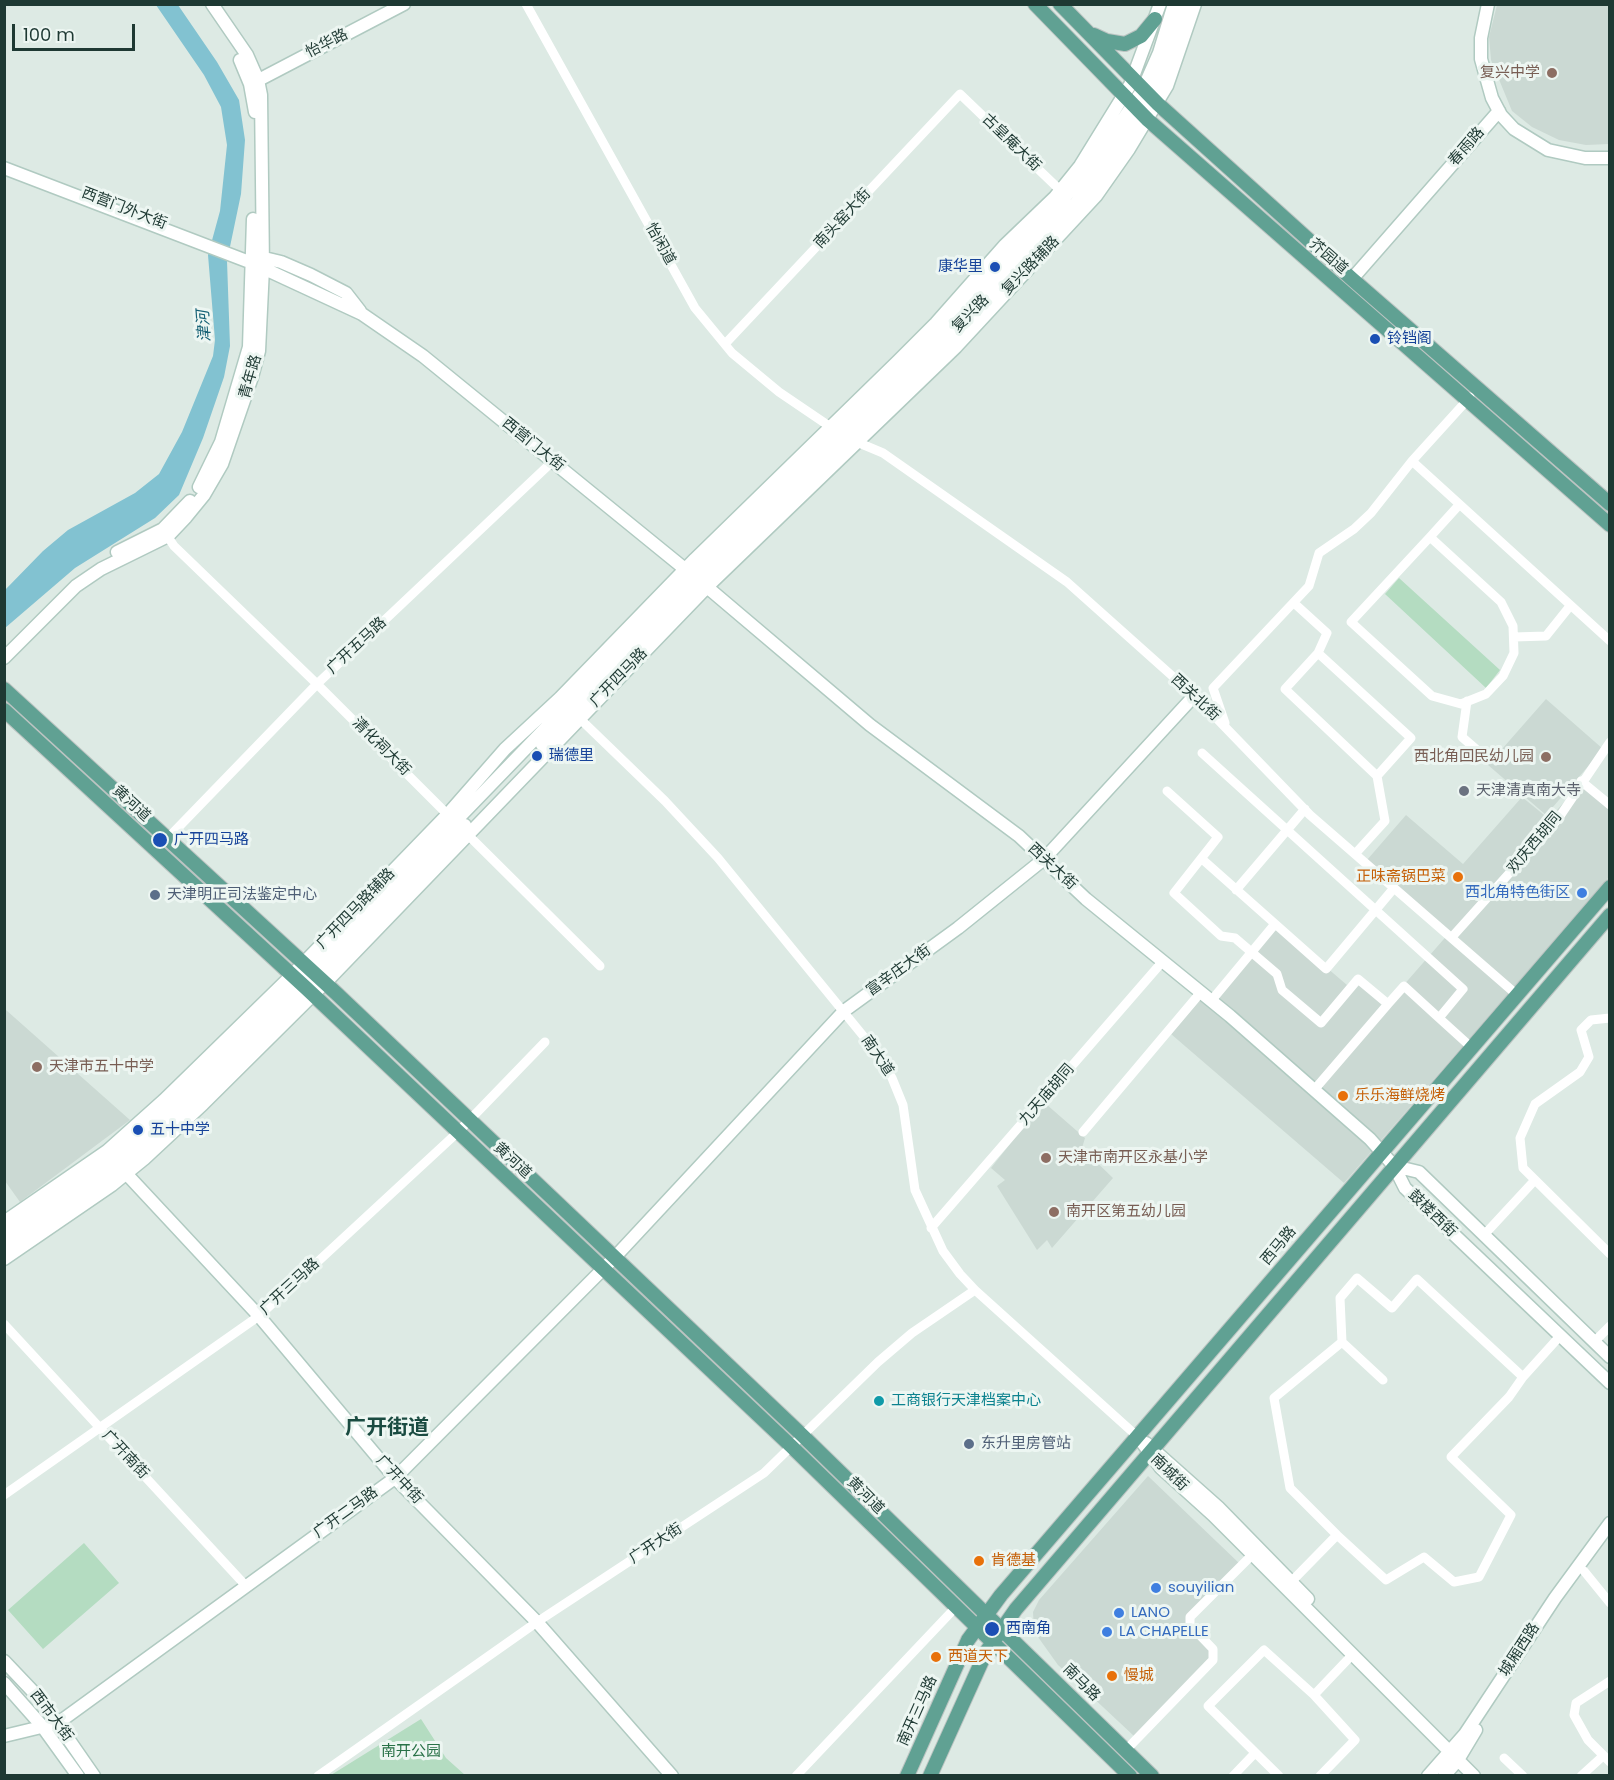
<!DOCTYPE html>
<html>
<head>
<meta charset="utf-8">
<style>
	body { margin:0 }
	#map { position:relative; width:1614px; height:1780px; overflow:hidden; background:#ddeae4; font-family:Poppins,sans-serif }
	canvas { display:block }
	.frame { position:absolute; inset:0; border:6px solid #1e3933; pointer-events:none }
	.scale { position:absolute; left:12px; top:24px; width:123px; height:27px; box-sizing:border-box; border:3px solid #1e3933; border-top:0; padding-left:8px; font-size:18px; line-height:21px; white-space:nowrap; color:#1e3933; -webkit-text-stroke:4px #edf6f2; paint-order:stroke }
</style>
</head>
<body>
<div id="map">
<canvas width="1614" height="1780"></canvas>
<div class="frame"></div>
<div class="scale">100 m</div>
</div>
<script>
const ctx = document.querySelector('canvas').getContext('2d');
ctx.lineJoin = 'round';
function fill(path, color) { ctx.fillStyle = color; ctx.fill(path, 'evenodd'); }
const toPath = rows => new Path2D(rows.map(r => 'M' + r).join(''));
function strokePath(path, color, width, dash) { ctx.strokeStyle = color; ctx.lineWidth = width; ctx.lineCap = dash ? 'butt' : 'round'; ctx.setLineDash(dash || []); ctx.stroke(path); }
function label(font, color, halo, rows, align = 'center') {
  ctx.font = font + ' Poppins,"Noto Sans SC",sans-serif'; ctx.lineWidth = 6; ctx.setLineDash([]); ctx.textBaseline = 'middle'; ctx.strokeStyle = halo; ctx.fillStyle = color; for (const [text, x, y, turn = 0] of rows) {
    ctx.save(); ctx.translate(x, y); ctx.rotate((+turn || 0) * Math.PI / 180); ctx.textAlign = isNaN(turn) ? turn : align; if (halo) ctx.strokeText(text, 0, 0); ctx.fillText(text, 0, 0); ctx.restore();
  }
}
const built = toPath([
	[1497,5,1609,5,1609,144,1586,145,1559,140,1532,127,1512,111,1491,60,1489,37],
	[1546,699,1603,749,1546,815,1488,765],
	[1581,783,1609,808,1609,877,1344,1183,1171,1034,1201,999,1221,992,1278,926,1347,985,1356,975,1388,1003,1450,932,1367,860,1406,815,1463,864,1522,797,1549,819],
	[6,1010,130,1120,20,1202,5,1181],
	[1046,1104,1085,1138,1082,1148,1113,1178,1052,1248,1047,1240,1037,1250,997,1186,1005,1180,991,1168,1037,1110,1039,1112],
	[1148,1476,1240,1564,1187,1624,1214,1654,1134,1736,1058,1665,1038,1637,1034,1630,1033,1612,1039,1600]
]);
const green = toPath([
	[1399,578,1500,670,1486,688,1385,594],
	[84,1543,119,1583,43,1649,8,1610],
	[421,1719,446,1758,465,1775,331,1775]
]);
const water = toPath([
	[156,5,178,5,217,62,239,100,245,140,241,194,227,261,230,346,224,377,203,438,179,495,155,518,75,568,5,628,5,590,43,551,68,530,135,493,159,474,182,432,213,356,215,340,208,255,220,211,227,145,221,107,204,75]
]);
const street = toPath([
	[526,4,695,308,732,353,779,392,835,430],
	[725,344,960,94,1061,191],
	[852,440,883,453,1067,582,1198,699,1310,815,1516,994],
	[1412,461,1610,641],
	[164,531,174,546,317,684,451,818],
	[1430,537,1501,602,1513,626,1514,653,1503,676,1486,694,1461,704,1432,696,1351,622,1430,537,1459,505],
	[1294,603,1327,633,1318,653,1285,689,1377,776,1385,821,1355,854],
	[1514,637,1546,636,1570,606],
	[1318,653,1411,738,1377,776],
	[1467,701,1462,737,1485,757],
	[576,715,665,801,718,858,878,1054,892,1078,903,1105,915,1190,943,1251,960,1274,975,1290,1138,1437],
	[1225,723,1213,688,1309,586,1319,553,1354,529,1371,513,1412,461,1470,397],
	[1202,753,1463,989,1439,1018,1471,1047],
	[1581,781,1610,805],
	[1167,791,1218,837,1174,893,1221,936,1235,938,1277,974,1282,990,1321,1023,1358,979,1388,1004,1404,986,1439,1018],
	[465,832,600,966],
	[168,838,317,684,553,461],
	[1202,859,1326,969,1394,888],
	[1236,890,1305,809],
	[1452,937,1558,819,1610,742],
	[1211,1001,1275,924],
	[1610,1018,1591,1020,1581,1030,1589,1057,1580,1072,1535,1104,1520,1138,1523,1168,1610,1254],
	[1314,1090,1388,1004],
	[1083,1132,1201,992],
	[931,1228,1163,961],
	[1484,1235,1534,1181],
	[4,1324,246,1586],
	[1594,1342,1610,1326],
	[1523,1377,1560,1336],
	[4,1495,259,1316,458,1132,545,1042],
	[1337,1535,1386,1580,1424,1557,1454,1582,1479,1577,1511,1515,1451,1457,1509,1397,1523,1377,1417,1279,1392,1308,1357,1278,1340,1298,1342,1342],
	[1584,1571,1610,1603],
	[1291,1582,1337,1535,1290,1488,1274,1398,1342,1342,1383,1380],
	[1610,1681,1576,1703,1574,1715,1588,1740,1610,1762],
	[1314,1695,1352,1655],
	[1126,1750,1213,1660,1213,1649,1190,1625,1190,1617,1252,1555],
	[1504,1758,1523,1776],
	[318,1776,537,1622,764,1473,878,1362,912,1333,975,1290],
	[796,1776,955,1608],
	[1233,1776,1255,1753],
	[1279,1776,1208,1706,1264,1650,1314,1695,1355,1740,1320,1776],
	[1581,1776,1603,1756]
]);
const secondary = toPath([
	[1488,4,1481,38,1481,59,1492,98,1501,115,1514,129,1548,150,1585,158,1610,158],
	[240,60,250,84,255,112],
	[251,84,404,4],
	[4,168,252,263,362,314,423,356,707,587,870,725,1019,836,1086,899,1230,1016,1370,1139,1394,1166,1405,1188,1610,1383],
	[256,256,281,262,311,275,346,293,360,311],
	[1352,279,1499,111],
	[199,487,221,442,249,347,253,219],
	[117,552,163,529,190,501],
	[4,658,76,586,101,569,168,536,186,517,204,495,222,464,252,377,259,351,263,268,261,95,258,80,247,55,212,4],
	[542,745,700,581,929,358,1075,204,1122,142,1159,82,1185,4],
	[1394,1166,1419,1172,1610,1357],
	[121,1168,259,1316,395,1478,537,1622,672,1776],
	[4,1222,107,1151,164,1100,292,975,448,814,505,749,560,698,695,559,898,361,936,323,1005,245,1055,197,1080,166,1130,85,1160,4],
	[4,1233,92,1174,124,1150,186,1092,447,830,707,561,840,433,1053,212,1100,154,1143,89,1159,53,1174,4],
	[4,1246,82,1195,156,1135,318,976,465,825],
	[4,1259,112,1185,144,1159,203,1104,330,978,707,587,956,347,1096,196,1129,149,1167,86,1195,4],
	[1138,1437,1161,1468,1213,1515,1474,1776],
	[1146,1443,1218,1507,1308,1599],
	[4,1661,42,1701,94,1776],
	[4,1683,42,1726,78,1776],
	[4,1736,58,1723,395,1478,615,1257,844,1011,958,928,1044,859,1194,696],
	[1428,1776,1465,1734,1555,1598,1610,1523],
	[1444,1776,1458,1760,1476,1730]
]);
const primary = toPath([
	[1035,4,1148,120,1610,525],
	[1060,4,1158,104,1352,279,1610,504],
	[1094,35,1107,41,1125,44,1141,36,1155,19],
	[4,689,336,993,803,1436,1152,1776],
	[4,710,306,988,791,1446,1130,1776],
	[907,1776,968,1640,1001,1595,1610,887],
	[930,1776,986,1652,1016,1609,1610,915]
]);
const markers = [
	[1552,73,6,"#8d6e63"],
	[995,267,6,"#1a4fb4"],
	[1375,339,6,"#1a4fb4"],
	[537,756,6,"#1a4fb4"],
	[1546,757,6,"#8d6e63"],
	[1464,791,6,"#6b7280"],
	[160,840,8,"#1a4fb4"],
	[1458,877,6,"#e8710a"],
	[1582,893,6,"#3f7fe0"],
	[155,895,6,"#5c6f8a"],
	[37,1067,6,"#8d6e63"],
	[1343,1096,6,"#e8710a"],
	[138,1130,6,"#1a4fb4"],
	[1046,1158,6,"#8d6e63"],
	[1054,1212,6,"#8d6e63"],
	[879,1401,6,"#0f9aa8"],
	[969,1444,6,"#5c6f8a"],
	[979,1561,6,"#e8710a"],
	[1156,1588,6,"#3f7fe0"],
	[1119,1613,6,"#3f7fe0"],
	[992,1629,8,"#1a4fb4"],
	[1107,1632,6,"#3f7fe0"],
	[936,1657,6,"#e8710a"],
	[1112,1676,6,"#e8710a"]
];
const streetNames = [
	["怡华路",327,44,-27],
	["古皇庵大街",1011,143,44],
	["春雨路",1467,147,-49],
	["西营门外大街",124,209,21],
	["南头窑大街",843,219,-47],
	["怡闲道",660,244,61],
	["芥园道",1328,257,41],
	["复兴路辅路",1031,266,-46],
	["复兴路",971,314,-46],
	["青年路",251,377,-74],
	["西营门大街",533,445,39],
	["广开五马路",357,646,-43],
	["广开四马路",619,678,-46],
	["西关北街",1195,698,43],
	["清化祠大街",381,747,45],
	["黄河道",131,804,43],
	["欢庆西胡同",1535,843,-50],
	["西关大街",1052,867,43],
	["广开四马路辅路",356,909,-46],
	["富辛庄大街",899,971,-36],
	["南大道",877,1056,56],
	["九天庙胡同",1047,1095,-49],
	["黄河道",512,1161,43],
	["鼓楼西街",1432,1214,44],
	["西马路",1279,1246,-50],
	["广开三马路",290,1287,-43],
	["广开南街",125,1455,47],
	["南城街",1169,1473,44],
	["广开中街",399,1480,47],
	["黄河道",865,1496,45],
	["广开二马路",346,1513,-36],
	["广开大街",656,1544,-33],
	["城厢西路",1520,1650,-57],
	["南马路",1081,1683,45],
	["南开三马路",918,1711,-66],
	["西市大街",51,1716,53]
];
const educationNames = [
	["复兴中学",1540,73,"right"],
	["西北角回民幼儿园",1534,757,"right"],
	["天津市五十中学",49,1067],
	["天津市南开区永基小学",1058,1158],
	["南开区第五幼儿园",1066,1212]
];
const transitNames = [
	["康华里",983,267,"right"],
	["铃铛阁",1387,339],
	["瑞德里",549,756],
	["广开四马路",174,840],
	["五十中学",150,1130],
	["西南角",1006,1629]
];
const worshipNames = [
	["天津清真南大寺",1476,791]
];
const foodNames = [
	["正味斋锅巴菜",1446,877,"right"],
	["乐乐海鲜烧烤",1355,1096],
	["肯德基",991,1561],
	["西道天下",948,1657],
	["慢城",1124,1676]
];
const shopNames = [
	["西北角特色街区",1570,893,"right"],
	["souyilian",1168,1588],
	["LANO",1131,1613],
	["LA CHAPELLE",1119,1632]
];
const serviceNames = [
	["天津明正司法鉴定中心",167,895],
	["东升里房管站",981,1444]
];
const cultureNames = [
	["工商银行天津档案中心",891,1401]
];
const parkNames = [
	["南开公园",411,1752]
];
const waterNames = [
	["津河",205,326,-94]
];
const districtNames = [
	["广开街道",387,1429]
];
fill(built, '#cbd9d3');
fill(green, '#b4dcc1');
fill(water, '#82c2d1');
strokePath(secondary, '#b0cac1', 15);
strokePath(primary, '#bcc4c2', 16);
strokePath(street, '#fff', 9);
strokePath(secondary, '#fff', 12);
strokePath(primary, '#60a193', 14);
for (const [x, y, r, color] of markers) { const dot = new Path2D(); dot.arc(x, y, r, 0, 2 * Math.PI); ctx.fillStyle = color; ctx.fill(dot); strokePath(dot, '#edf6f2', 2); }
label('15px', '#1e3933', '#edf6f2', streetNames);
label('15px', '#785e54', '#edf6f2', educationNames, 'left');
label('15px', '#164399', '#edf6f2', transitNames, 'left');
label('15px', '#5b616d', '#edf6f2', worshipNames, 'left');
label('15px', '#c56008', '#edf6f2', foodNames, 'left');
label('15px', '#366cbe', '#edf6f2', shopNames, 'left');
label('15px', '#4e5e75', '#edf6f2', serviceNames, 'left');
label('15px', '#0d838f', '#edf6f2', cultureNames, 'left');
label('15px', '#287147', '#edf6f2', parkNames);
label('italic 16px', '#186276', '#edf6f2', waterNames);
label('bold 21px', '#1a4b41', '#edf6f2', districtNames);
</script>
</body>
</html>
